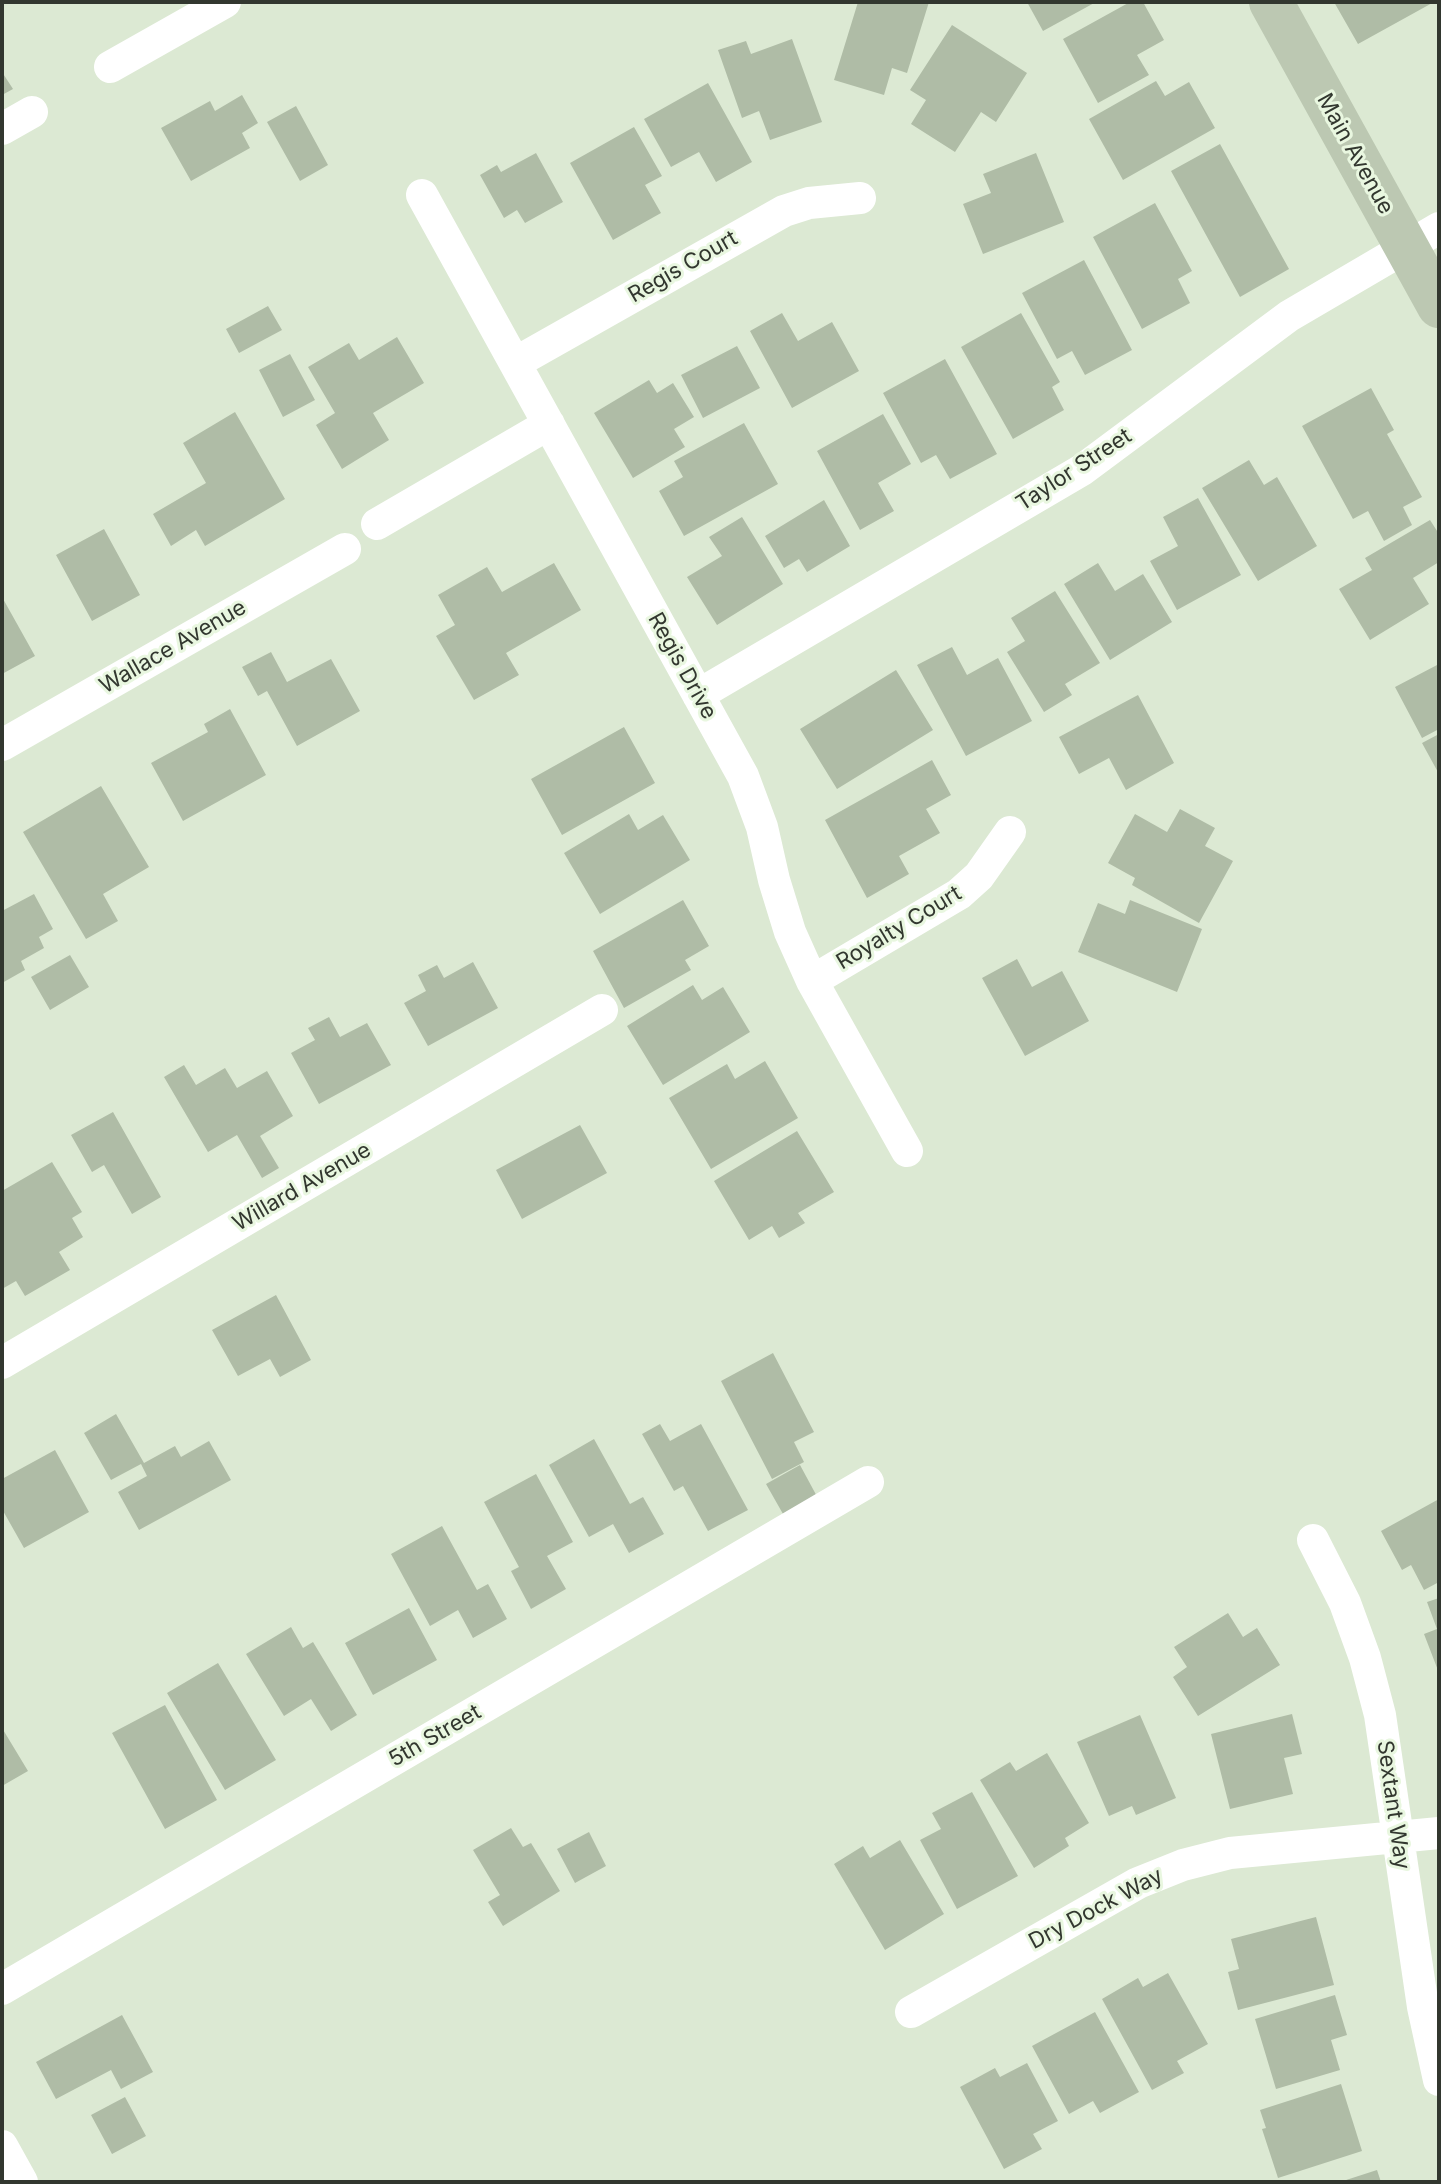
<!DOCTYPE html>
<html>
<head>
<meta charset="utf-8">
<style>
	body { margin:0 }
	#map { position:relative; width:1441px; height:2184px; overflow:hidden; background:#dce9d3; font-family:Inter,sans-serif }
	canvas { display:block }
	.frame { position:absolute; inset:0; border:4px solid #32372f; pointer-events:none }
</style>
</head>
<body>
<div id="map">
<canvas width="1441" height="2184"></canvas>
<div class="frame"></div>
</div>
<script>
const ctx = document.querySelector('canvas').getContext('2d');
ctx.lineJoin = 'round';
function fill(path, color) { ctx.fillStyle = color; ctx.fill(path, 'evenodd'); }
const toPath = rows => new Path2D(rows.map(r => 'M' + r).join(''));
function strokePath(path, color, width, dash) { ctx.strokeStyle = color; ctx.lineWidth = width; ctx.lineCap = dash ? 'butt' : 'round'; ctx.setLineDash(dash || []); ctx.stroke(path); }
function label(font, color, halo, rows, align = 'center') {
  ctx.font = font + ' Inter,sans-serif'; ctx.lineWidth = 6; ctx.setLineDash([]); ctx.textBaseline = 'middle'; ctx.strokeStyle = halo; ctx.fillStyle = color; for (const [text, x, y, turn = 0] of rows) {
    ctx.save(); ctx.translate(x, y); ctx.rotate((+turn || 0) * Math.PI / 180); ctx.textAlign = isNaN(turn) ? turn : align; if (halo) ctx.strokeText(text, 0, 0); ctx.fillText(text, 0, 0); ctx.restore();
  }
}
const building = toPath([
	[858,2,929,2,907,73,892,68,884,95,834,80],
	[1027,2,1096,2,1043,31],
	[1130,2,1143,2,1164,40,1137,55,1149,75,1098,103,1063,39],
	[1334,2,1434,2,1358,44],
	[952,25,1027,73,996,122,981,112,955,152,911,124,926,100,910,90],
	[792,39,822,122,770,140,759,111,742,118,718,50,746,41,751,54],
	[2,72,13,89,2,95],
	[1156,81,1165,96,1189,82,1215,128,1123,180,1089,119],
	[708,83,752,162,716,182,699,152,671,167,644,119],
	[242,95,258,123,242,133,250,148,191,181,161,128,210,101,215,111],
	[296,106,328,165,300,181,267,122],
	[634,127,662,176,645,185,661,213,613,240,570,163],
	[1220,144,1289,269,1240,297,1171,171],
	[536,153,563,202,525,223,517,210,504,218,480,175,497,165,501,172],
	[1036,153,1064,222,983,254,963,204,991,193,983,174],
	[1155,203,1192,271,1178,279,1190,303,1142,329,1093,237],
	[1084,260,1132,350,1085,375,1072,351,1057,359,1022,293],
	[268,306,282,330,239,353,226,329],
	[782,313,798,341,832,322,859,371,792,408,750,331],
	[1021,313,1060,382,1052,387,1064,410,1013,439,961,347],
	[397,337,424,383,373,413,389,440,342,469,316,425,335,413,308,367,349,343,359,360],
	[737,346,760,388,703,418,681,375],
	[290,354,315,400,283,417,259,370],
	[945,359,997,454,950,479,936,455,921,463,883,393],
	[649,380,657,393,673,383,694,417,674,429,685,447,633,478,594,413],
	[1371,388,1394,430,1387,434,1422,497,1403,507,1412,525,1384,541,1368,511,1353,519,1302,426],
	[235,412,285,499,205,546,196,530,171,546,153,514,206,483,183,443],
	[883,414,911,464,878,483,894,511,860,530,817,451],
	[744,423,778,484,684,536,659,491,683,477,674,461],
	[1249,460,1264,485,1277,477,1317,546,1258,581,1202,488],
	[1198,498,1241,575,1177,610,1150,561,1178,546,1163,517],
	[824,500,850,546,807,572,799,559,784,568,765,536],
	[742,517,783,584,717,625,687,577,722,556,709,537],
	[1430,520,1439,534,1439,562,1413,578,1429,604,1370,640,1339,589,1372,570,1365,558],
	[104,529,140,595,92,621,56,555],
	[554,563,581,610,506,653,519,675,474,700,436,636,455,625,438,595,487,567,502,592],
	[1098,563,1115,591,1143,574,1172,622,1110,660,1064,584],
	[1055,591,1100,663,1065,684,1072,695,1044,712,1007,652,1025,641,1011,618],
	[2,597,35,656,2,674],
	[952,647,967,675,998,658,1032,721,966,756,917,665],
	[271,652,287,682,331,659,360,711,297,746,267,691,258,696,242,667],
	[1439,664,1439,729,1422,738,1395,687],
	[896,670,933,730,837,789,800,729],
	[1138,695,1174,763,1126,790,1109,758,1079,774,1059,737],
	[230,709,266,775,183,821,151,763,208,732,204,724],
	[624,727,655,783,562,835,531,779],
	[1439,734,1439,774,1422,743],
	[932,760,951,795,926,809,940,833,899,856,909,874,867,898,825,820],
	[101,786,149,867,103,894,118,921,86,939,23,832],
	[1180,809,1215,828,1205,846,1233,861,1199,923,1132,885,1135,878,1108,863,1135,814,1167,832],
	[629,814,638,830,663,815,690,860,600,914,564,853],
	[34,894,53,929,39,937,44,948,21,961,25,970,2,983,2,911],
	[683,900,709,946,685,960,691,970,624,1008,593,951],
	[1130,900,1202,929,1177,992,1078,952,1098,903,1125,914],
	[70,955,89,987,50,1010,31,977],
	[1017,959,1032,987,1062,971,1089,1021,1025,1056,982,978],
	[473,962,498,1008,428,1046,404,1003,426,991,418,975,437,965,444,978],
	[693,985,702,1000,723,987,750,1032,663,1085,627,1026],
	[329,1017,340,1037,367,1023,391,1065,319,1104,291,1053,315,1040,308,1028],
	[765,1061,798,1118,711,1169,669,1098,727,1064,735,1079],
	[184,1065,196,1085,225,1068,237,1088,267,1071,293,1116,260,1136,279,1168,262,1178,237,1135,208,1152,164,1077],
	[113,1112,161,1197,132,1214,104,1165,92,1172,71,1135],
	[580,1125,607,1173,522,1219,496,1170],
	[797,1131,834,1192,798,1213,805,1223,779,1238,772,1226,749,1240,714,1181],
	[52,1162,82,1212,72,1218,83,1237,59,1252,70,1270,25,1296,16,1281,2,1289,2,1191],
	[276,1295,311,1360,280,1377,270,1359,238,1376,212,1330],
	[773,1353,814,1432,794,1442,804,1462,772,1479,721,1381],
	[116,1414,144,1463,175,1446,181,1457,209,1441,231,1480,139,1530,118,1492,147,1476,141,1464,111,1480,84,1433],
	[660,1424,670,1441,701,1424,748,1510,708,1531,683,1486,674,1491,642,1434],
	[594,1439,630,1504,643,1497,664,1534,629,1553,613,1524,589,1537,549,1465],
	[55,1450,89,1512,24,1548,2,1509,2,1479],
	[800,1465,820,1502,787,1521,766,1484],
	[536,1474,573,1542,547,1556,566,1589,531,1609,511,1571,519,1567,484,1502],
	[1439,1499,1439,1582,1424,1590,1411,1565,1402,1570,1381,1531],
	[442,1526,477,1590,488,1584,507,1619,473,1638,458,1610,430,1626,391,1554],
	[1439,1598,1439,1673,1424,1634,1437,1629,1427,1602],
	[409,1608,437,1660,373,1695,345,1643],
	[1228,1613,1243,1637,1257,1628,1280,1665,1198,1716,1173,1677,1187,1667,1174,1647],
	[291,1627,303,1648,313,1642,357,1715,331,1731,311,1699,284,1716,246,1654],
	[218,1663,276,1760,225,1790,167,1693],
	[165,1705,217,1800,165,1829,112,1733],
	[1292,1714,1302,1754,1284,1758,1293,1794,1230,1809,1211,1734],
	[1140,1715,1176,1798,1136,1815,1132,1806,1109,1816,1077,1742],
	[2,1728,28,1771,2,1786],
	[1047,1753,1089,1823,1065,1838,1069,1846,1034,1868,980,1780,1010,1762,1016,1771],
	[972,1792,1018,1876,957,1909,920,1840,941,1829,932,1813],
	[511,1828,523,1847,531,1843,560,1891,503,1926,488,1902,500,1895,473,1850],
	[589,1832,606,1866,575,1883,557,1849],
	[900,1840,944,1914,885,1950,834,1864,863,1846,870,1858],
	[1316,1917,1334,1985,1238,2010,1228,1972,1239,1969,1231,1939],
	[1168,1973,1208,2044,1177,2061,1184,2073,1152,2090,1102,1999,1138,1978,1143,1987],
	[1335,1995,1347,2035,1331,2040,1340,2070,1276,2089,1255,2019],
	[1095,2012,1139,2092,1100,2113,1093,2101,1069,2114,1032,2046],
	[122,2015,153,2072,121,2089,111,2070,56,2099,36,2062],
	[1027,2063,1058,2121,1033,2134,1042,2149,1004,2169,960,2087,995,2068,1000,2077],
	[1341,2084,1362,2151,1278,2178,1262,2129,1266,2128,1260,2110],
	[125,2097,146,2136,112,2154,91,2115],
	[1377,2170,1381,2182,1343,2182,1343,2181]
]);
const street = toPath([
	[110,67,225,2],
	[2,129,32,112],
	[422,195,743,776,762,827,774,880,790,932,812,981,907,1151],
	[515,363,784,211,809,203,860,198],
	[377,524,549,424],
	[698,695,1082,470,1289,316,1439,228],
	[2,745,345,549],
	[812,981,959,894,979,876,1010,832],
	[2,1363,602,1010],
	[1313,1540,1345,1603,1365,1658,1380,1715,1423,2007,1439,2080],
	[2,1989,868,1482],
	[911,2012,1138,1883,1183,1865,1230,1853,1439,1833],
	[2,2146,22,2182]
]);
const secondary = toPath([
	[1271,2,1439,306]
]);
const streetNames = [
	["Main Avenue",1355,154,61],
	["Regis Court",683,267,-30],
	["Taylor Street",1074,470,-33],
	["Wallace Avenue",173,647,-30],
	["Regis Drive",682,666,61],
	["Royalty Court",899,928,-31],
	["Willard Avenue",302,1187,-30],
	["5th Street",435,1736,-30],
	["Sextant Way",1393,1805,82],
	["Dry Dock Way",1096,1909,-28]
];
fill(building, '#afbca6');
strokePath(street, '#fff', 32);
strokePath(secondary, '#bcc8b2', 44);
label('22px', '#32372f', '#e9f7e0', streetNames);
</script>
</body>
</html>
